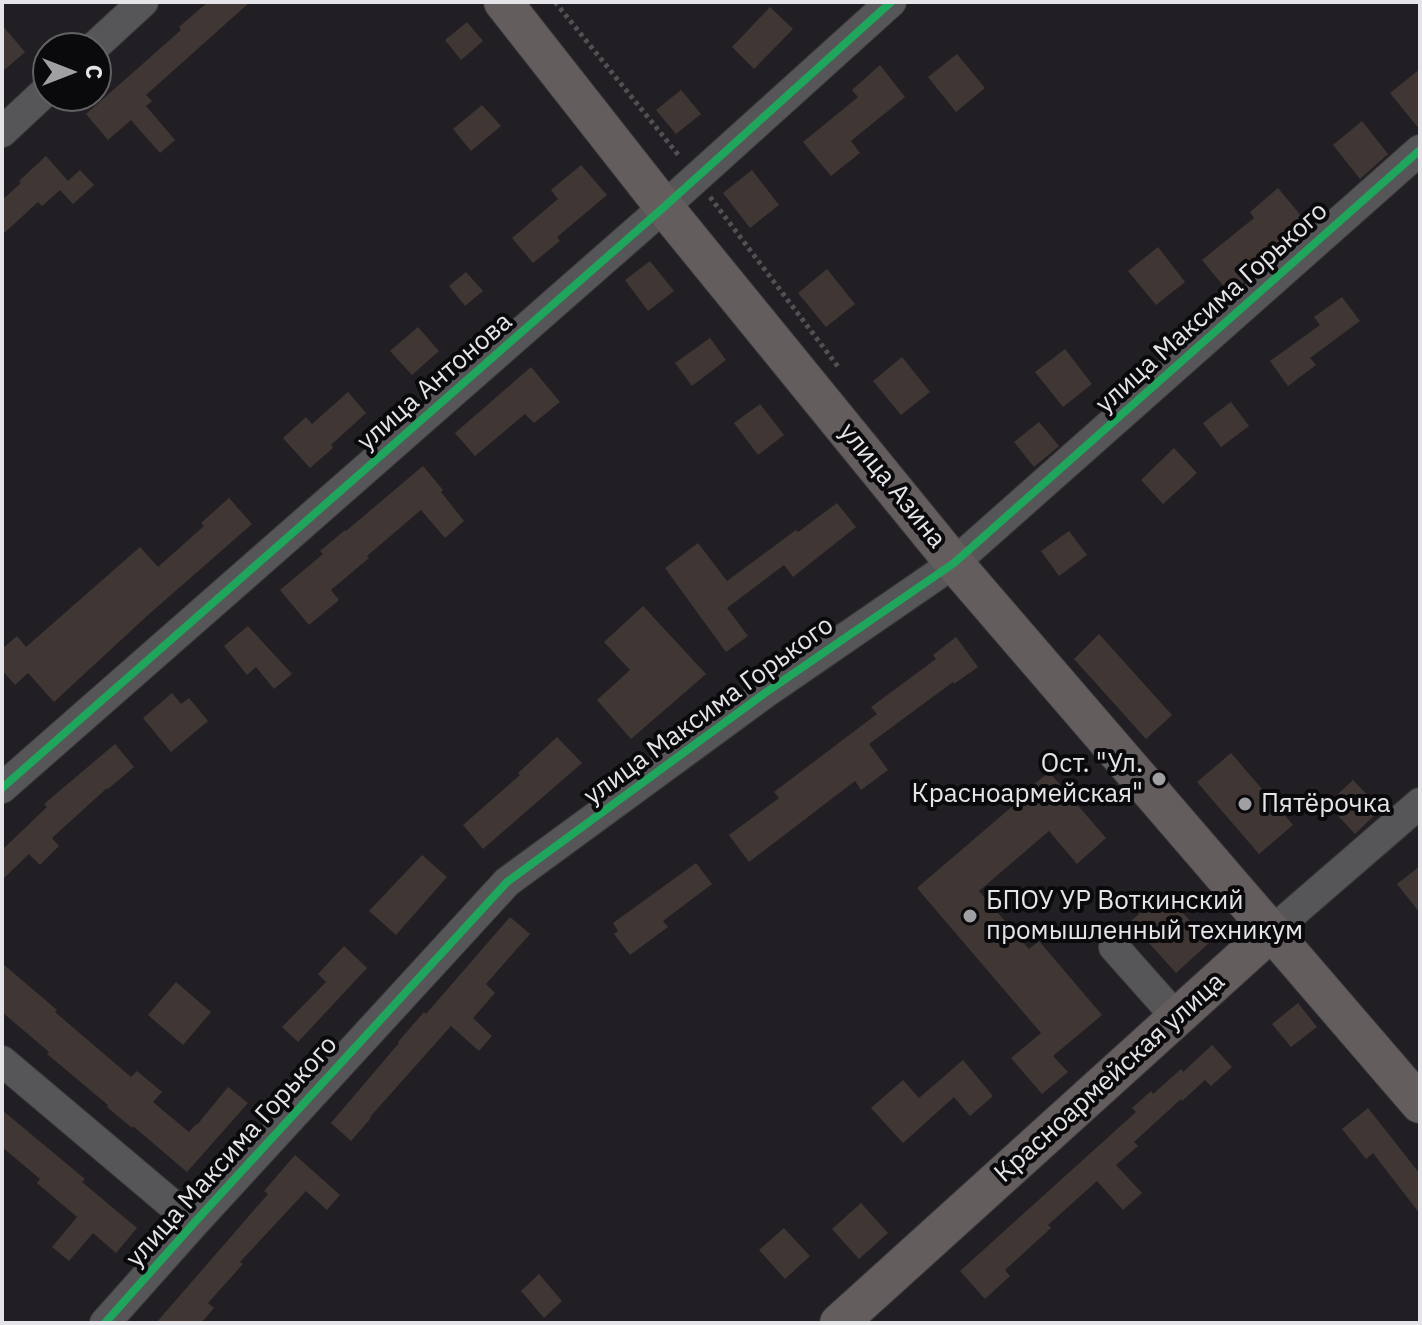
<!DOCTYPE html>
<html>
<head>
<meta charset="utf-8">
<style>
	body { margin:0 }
	#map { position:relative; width:1422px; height:1325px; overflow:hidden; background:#211f23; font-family:"IBM Plex Sans",sans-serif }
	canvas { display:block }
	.frame { position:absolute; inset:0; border:4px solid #e5e4e8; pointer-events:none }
	.north { position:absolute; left:32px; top:32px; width:80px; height:80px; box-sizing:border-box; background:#0a090b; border:2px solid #626163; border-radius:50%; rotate:90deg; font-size:22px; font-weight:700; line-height:32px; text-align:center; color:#e5e4e8 }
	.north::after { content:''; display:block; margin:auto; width:28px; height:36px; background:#a09fa3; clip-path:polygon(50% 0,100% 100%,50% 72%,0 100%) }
</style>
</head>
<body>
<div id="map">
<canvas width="1422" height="1325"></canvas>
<div class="frame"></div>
<div class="north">С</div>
</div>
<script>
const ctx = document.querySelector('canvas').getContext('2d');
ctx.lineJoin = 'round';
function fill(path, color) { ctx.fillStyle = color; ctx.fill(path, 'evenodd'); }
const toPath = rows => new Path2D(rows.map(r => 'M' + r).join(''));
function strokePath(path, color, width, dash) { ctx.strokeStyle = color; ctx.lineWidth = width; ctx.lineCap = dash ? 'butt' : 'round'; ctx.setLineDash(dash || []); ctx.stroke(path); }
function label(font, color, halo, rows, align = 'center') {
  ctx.font = font + ' "IBM Plex Sans",sans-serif'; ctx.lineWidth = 8; ctx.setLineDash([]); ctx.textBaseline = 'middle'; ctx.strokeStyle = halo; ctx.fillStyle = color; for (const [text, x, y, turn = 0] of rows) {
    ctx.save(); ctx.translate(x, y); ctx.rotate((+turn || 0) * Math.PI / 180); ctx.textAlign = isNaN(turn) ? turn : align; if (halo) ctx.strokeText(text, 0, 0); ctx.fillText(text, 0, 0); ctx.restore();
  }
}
const building = toPath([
	[208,2,250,2,146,95,152,101,146,106,175,140,160,153,131,120,108,140,86,114,181,30,179,27],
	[770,7,793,29,754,69,732,47],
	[467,22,483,41,461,60,445,40],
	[2,25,25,52,2,72],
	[957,54,985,88,956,112,928,77],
	[880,65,905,97,851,141,860,153,831,176,803,142,858,97,852,90],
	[1420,69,1420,130,1390,93],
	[681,90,701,114,676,134,656,110],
	[482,105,501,126,471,151,453,129],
	[1362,121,1388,154,1360,179,1333,145],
	[46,156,68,181,80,170,94,185,73,204,60,190,42,206,38,202,2,235,2,200,21,183,19,181],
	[581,165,607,195,557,237,560,241,533,263,512,238,558,199,551,190],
	[752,170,779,205,750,228,723,193],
	[1278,188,1307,223,1254,265,1258,270,1230,294,1202,260,1254,218,1250,212],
	[1158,247,1185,282,1156,305,1128,271],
	[650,261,674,291,648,311,625,280],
	[827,269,855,304,826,327,798,293],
	[466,272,483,291,465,306,449,286],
	[1342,297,1360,321,1310,358,1316,365,1288,386,1270,361,1320,325,1314,317],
	[418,327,439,351,412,375,390,351],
	[710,338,726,360,692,386,675,363],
	[1065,349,1092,384,1063,407,1035,372],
	[902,357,930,392,901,415,873,381],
	[531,367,560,402,534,423,525,414,475,456,455,433],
	[348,392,366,413,331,445,333,448,310,468,283,438,306,417,312,424],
	[1231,402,1249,426,1221,447,1203,423],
	[760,404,784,435,758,455,734,423],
	[1039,422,1059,446,1034,467,1014,442],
	[1174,448,1197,473,1163,504,1141,480],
	[423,466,443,490,441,492,464,521,445,538,421,510,367,556,369,558,331,590,339,600,309,625,280,590,323,554,320,551,345,530,346,531],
	[229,498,252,524,148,615,54,702,28,673,15,685,2,670,2,649,17,636,26,647,140,547,158,567,204,526,201,523],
	[837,503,856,527,793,577,784,565,727,608,748,636,726,652,665,568,698,543,727,581,796,530,798,532],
	[1069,531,1087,555,1059,576,1041,551],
	[643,606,706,674,631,739,597,700,630,670,604,642],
	[248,626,292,674,274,689,256,667,247,675,224,646],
	[1099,634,1172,715,1146,739,1074,659],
	[956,637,978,667,954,684,953,682,869,744,888,770,861,790,855,781,749,862,729,835,779,798,774,792,877,714,871,707,936,659,933,655],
	[172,693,181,704,189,698,208,721,171,752,143,718],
	[557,737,582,763,483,849,463,825,520,775,518,773],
	[115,744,134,767,108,789,107,788,52,838,59,846,40,865,29,854,2,880,2,850,47,807,44,804],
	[1231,753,1293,825,1259,854,1197,782],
	[1049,772,1106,838,1077,864,1049,831,979,891,1029,949,1039,941,1102,1015,1053,1056,1068,1072,1042,1094,1011,1058,1041,1033,917,888,1021,799,1019,797],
	[1353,780,1381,809,1355,834,1327,804],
	[422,855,447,877,396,935,369,911],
	[696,863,712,884,663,921,668,927,630,955,614,934,618,931,613,923],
	[1420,866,1420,913,1397,884],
	[1164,891,1209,943,1176,973,1130,922],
	[510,917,530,934,486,984,495,993,473,1018,492,1036,479,1051,451,1026,370,1117,371,1118,351,1141,331,1123,399,1043,398,1042,424,1012,426,1014],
	[344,946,367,968,298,1042,282,1027,326,982,318,974],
	[2,963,57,1010,55,1012,131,1077,137,1071,162,1092,153,1102,189,1132,196,1124,197,1125,228,1087,248,1103,187,1172,133,1126,132,1128,107,1107,108,1105,47,1054,49,1052,2,1012],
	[176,982,211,1012,183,1045,148,1015],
	[1298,1003,1317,1027,1291,1047,1272,1024],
	[1212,1045,1232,1067,1211,1086,1205,1080,1182,1101,1181,1099,1134,1142,1138,1146,1116,1165,1142,1193,1123,1210,1097,1181,1048,1225,1051,1228,1005,1270,1010,1276,985,1299,960,1271,1136,1112,1132,1108,1151,1091,1153,1094,1181,1069,1183,1072],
	[963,1060,993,1096,970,1116,954,1097,903,1143,871,1108,903,1080,919,1098],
	[1368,1108,1420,1174,1420,1214,1373,1153,1366,1159,1342,1129],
	[2,1110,85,1179,82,1182,137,1228,116,1253,93,1233,69,1261,52,1247,77,1217,37,1183,40,1179,2,1147],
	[295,1155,340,1195,327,1210,306,1191,240,1262,243,1264,208,1303,214,1308,201,1323,156,1323,268,1194,264,1191],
	[861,1203,888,1233,859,1259,832,1229],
	[784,1228,810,1256,785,1279,759,1250],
	[539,1274,562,1301,544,1318,521,1291]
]);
const path = toPath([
	[555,2,680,157],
	[710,197,839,368]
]);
const minor = toPath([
	[93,48,143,2],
	[2,132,48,89],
	[2,788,664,207,891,2],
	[1271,932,1420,803],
	[1114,947,1177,1018],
	[2,1061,194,1223],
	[105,1323,194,1223,507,882,765,693,954,563,1420,150]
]);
const major = toPath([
	[503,2,664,207,954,563,1420,1104],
	[839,1323,1271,932]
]);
const cycleway = toPath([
	[2,788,664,207,891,2],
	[105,1323,194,1223,507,882,765,693,954,563,1420,150]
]);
const markers = [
	[1159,779,8,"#a09fa3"],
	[1245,804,8,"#a09fa3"],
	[970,916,8,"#a09fa3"]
];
const streetNames = [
	["улица Максима Горького",1212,308,-42],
	["улица Антонова",435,382,-41],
	["улица Азина",892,486,51],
	["улица Максима Горького",709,711,-36],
	["Красноармейская улица",1110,1078,-42],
	["улица Максима Горького",232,1152,-48]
];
const poiNames = [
	["Ост. \"Ул.",1143,764,"right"],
	["Красноармейская\"",1143,794,"right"],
	["Пятёрочка",1261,804],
	["БПОУ УР Воткинский",986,901],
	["промышленный техникум",986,931]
];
fill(building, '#403735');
strokePath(minor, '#3a393c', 32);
strokePath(major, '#3a393c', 40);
strokePath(path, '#515053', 5, [4, 4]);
strokePath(minor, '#565557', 30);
strokePath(major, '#645d5e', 38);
strokePath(cycleway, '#20a55d', 8);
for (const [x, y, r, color] of markers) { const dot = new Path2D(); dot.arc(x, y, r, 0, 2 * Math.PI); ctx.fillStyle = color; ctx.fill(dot); strokePath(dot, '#0a090b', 3); }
label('26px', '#e5e4e8', '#0a090b', streetNames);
label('26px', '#e5e4e8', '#0a090b', poiNames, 'left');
</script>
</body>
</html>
